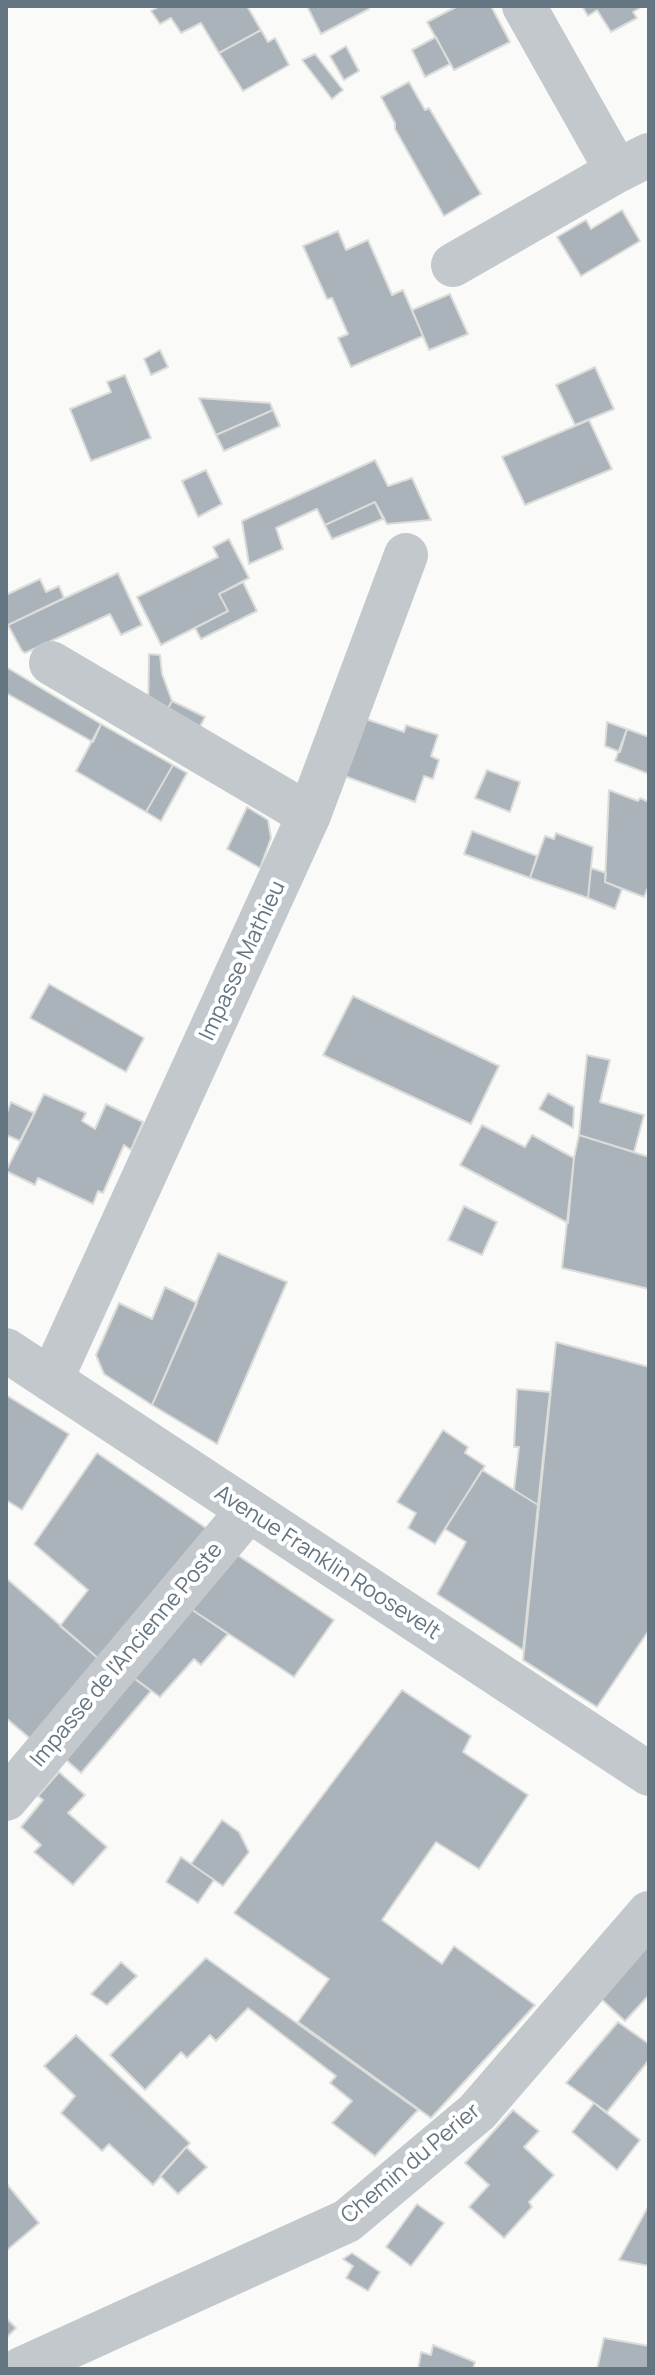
<!DOCTYPE html>
<html>
<head>
<meta charset="utf-8">
<style>
	body { margin:0 }
	#map { position:relative; width:655px; height:2375px; overflow:hidden; background:#fafaf8; font-family:Manrope,sans-serif }
	canvas { display:block }
	.frame { position:absolute; inset:0; border:8px solid #657683; pointer-events:none }
</style>
</head>
<body>
<div id="map">
<canvas width="655" height="2375"></canvas>
<div class="frame"></div>
</div>
<script>
const ctx = document.querySelector('canvas').getContext('2d');
ctx.lineJoin = 'round';
function fill(path, color) { ctx.fillStyle = color; ctx.fill(path, 'evenodd'); }
const toPath = rows => new Path2D(rows.map(r => 'M' + r).join(''));
function strokePath(path, color, width, dash) { ctx.strokeStyle = color; ctx.lineWidth = width; ctx.lineCap = dash ? 'butt' : 'round'; ctx.setLineDash(dash || []); ctx.stroke(path); }
function label(font, color, halo, rows, align = 'center') {
  ctx.font = font + ' Manrope,sans-serif'; ctx.lineWidth = 8; ctx.setLineDash([]); ctx.textBaseline = 'middle'; ctx.strokeStyle = halo; ctx.fillStyle = color; for (const [text, x, y, turn = 0] of rows) {
    ctx.save(); ctx.translate(x, y); ctx.rotate((+turn || 0) * Math.PI / 180); ctx.textAlign = isNaN(turn) ? turn : align; if (halo) ctx.strokeText(text, 0, 0); ctx.fillText(text, 0, 0); ctx.restore();
  }
}
const building = toPath([
	[160,6,247,6,261,30,219,53,201,23,181,33,171,18,160,24,151,11,160,6],
	[307,6,368,6,369,9,321,34,307,6],
	[458,6,491,6,510,42,454,70,427,22,458,6],
	[582,6,643,6,633,12,637,18,611,32,597,10,588,16,582,6],
	[261,30,268,42,275,38,289,65,243,91,219,53,261,30],
	[436,37,450,64,425,77,412,50,436,37],
	[346,46,359,71,344,80,330,56,346,46],
	[315,54,343,90,332,99,302,60,315,54],
	[409,82,425,110,429,108,481,194,444,216,395,129,395,123,381,97,409,82],
	[622,210,640,241,581,276,557,237,586,220,591,229,622,210],
	[338,231,346,250,368,240,392,295,403,290,423,336,351,367,338,338,348,334,332,298,327,299,303,246,338,231],
	[450,294,468,334,429,350,412,310,450,294],
	[160,350,168,367,151,375,144,359,160,350],
	[595,367,614,409,575,425,556,385,595,367],
	[125,375,151,438,91,461,70,409,111,392,107,382,125,375],
	[199,398,270,403,273,410,216,435,199,398],
	[273,410,280,426,224,451,216,435,273,410],
	[589,420,612,469,525,505,502,457,589,420],
	[375,460,388,486,412,478,431,520,387,524,375,502,325,525,317,509,276,528,283,549,249,564,242,521,375,460],
	[206,470,222,504,198,517,182,481,206,470],
	[375,502,383,519,332,539,325,525,375,502],
	[229,539,249,578,219,594,228,611,161,645,137,597,218,557,213,547,229,539],
	[118,573,142,625,121,635,110,614,25,653,22,651,8,625,118,573],
	[40,579,46,592,59,586,64,598,8,625,6,623,6,595,40,579],
	[243,582,257,611,201,639,195,628,228,611,219,594,243,582],
	[149,654,160,655,162,674,172,701,160,723,148,717,149,654],
	[6,667,101,724,93,742,6,693,6,667],
	[172,701,205,717,193,740,160,723,172,701],
	[360,717,404,732,406,725,438,735,431,756,439,760,433,779,424,776,415,802,339,774,360,717],
	[607,722,627,729,620,752,605,746,607,722],
	[101,724,173,765,146,812,76,771,101,724],
	[627,729,649,737,649,774,615,761,627,729],
	[173,765,187,773,161,821,146,812,173,765],
	[487,770,520,782,510,812,475,798,487,770],
	[609,790,638,801,640,798,649,802,649,885,644,897,605,882,609,790],
	[247,807,268,820,271,838,260,868,227,849,247,807],
	[472,831,537,856,530,878,464,854,472,831],
	[556,833,593,847,588,898,530,878,545,836,554,839,556,833],
	[591,868,606,873,605,882,622,889,615,909,588,898,591,868],
	[49,984,144,1038,126,1072,30,1018,49,984],
	[353,996,499,1066,471,1124,323,1055,353,996],
	[587,1055,610,1060,600,1102,644,1115,634,1152,579,1135,587,1055],
	[548,1093,574,1107,573,1128,539,1109,548,1093],
	[44,1094,86,1113,82,1121,95,1129,106,1104,143,1122,131,1150,124,1145,103,1193,98,1191,93,1204,38,1178,35,1185,6,1171,44,1094],
	[11,1102,34,1113,20,1141,6,1135,6,1115,11,1102],
	[482,1125,525,1147,532,1135,574,1158,568,1223,460,1165,482,1125],
	[579,1135,649,1157,649,1289,562,1268,574,1158,579,1135],
	[464,1206,497,1222,482,1255,448,1240,464,1206],
	[218,1253,287,1282,217,1444,152,1405,218,1253],
	[165,1287,197,1303,152,1405,104,1374,96,1355,119,1303,152,1319,165,1287],
	[556,1342,649,1367,649,1630,597,1707,523,1660,556,1342],
	[517,1389,550,1392,538,1505,514,1490,519,1447,514,1447,517,1389],
	[6,1395,69,1434,22,1510,6,1500,6,1395],
	[443,1430,468,1447,465,1453,485,1466,435,1544,408,1528,416,1513,397,1502,443,1430],
	[97,1453,216,1535,107,1666,60,1626,88,1590,34,1544,97,1453],
	[482,1470,538,1505,523,1650,437,1594,466,1542,445,1529,482,1470],
	[227,1548,334,1620,294,1677,182,1603,227,1548],
	[6,1578,107,1666,40,1747,6,1718,6,1578],
	[182,1603,228,1634,201,1665,194,1659,160,1697,123,1670,182,1603],
	[123,1670,151,1691,81,1773,56,1751,123,1670],
	[402,1690,471,1736,463,1752,528,1795,479,1869,436,1842,382,1920,442,1964,454,1946,535,2005,431,2118,298,2022,329,1979,234,1913,402,1690],
	[59,1772,85,1795,68,1813,107,1847,73,1885,34,1852,41,1845,21,1827,43,1800,38,1796,59,1772],
	[222,1820,239,1832,249,1852,223,1886,191,1864,222,1820],
	[181,1857,214,1880,198,1903,166,1882,181,1857],
	[649,1943,649,1995,625,2021,598,1996,649,1943],
	[206,1958,418,2110,375,2156,332,2123,352,2101,330,2083,336,2076,248,2008,216,2041,210,2035,187,2058,181,2052,145,2090,110,2055,206,1958],
	[121,1962,137,1976,107,2005,91,1994,121,1962],
	[618,2022,649,2044,649,2060,607,2112,566,2083,618,2022],
	[76,2035,190,2143,153,2185,109,2144,102,2151,61,2113,75,2096,44,2066,76,2035],
	[594,2103,640,2140,617,2170,572,2132,594,2103],
	[513,2110,539,2131,524,2147,554,2175,529,2202,532,2207,504,2238,469,2207,489,2185,465,2163,513,2110],
	[186,2147,207,2167,178,2194,160,2176,186,2147],
	[6,2183,39,2223,6,2251,6,2183],
	[417,2204,444,2223,411,2266,386,2247,417,2204],
	[649,2205,649,2266,619,2260,649,2205],
	[352,2253,380,2272,368,2291,346,2278,353,2266,343,2259,352,2253],
	[6,2318,16,2328,6,2338,6,2318],
	[604,2338,649,2346,649,2369,597,2369,604,2338],
	[433,2345,475,2362,473,2369,418,2369,421,2352,431,2355,433,2345]
]);
const minor = toPath([
	[524,6,617,171,649,155],
	[453,265,617,171],
	[309,815,406,555],
	[6,1350,649,1774],
	[51,1380,309,815,51,663],
	[6,1799,248,1511],
	[21,2369,347,2221,477,2112,649,1913]
]);
const streetNames = [
	["Impasse Mathieu",243,961,-65],
	["Avenue Franklin Roosevelt",327,1563,33],
	["Impasse de l'Ancienne Poste",127,1655,-50],
	["Chemin du Perier",411,2164,-40]
];
fill(building, '#aab3b9');
strokePath(building, '#dcdcda', 2);
strokePath(minor, '#c3c8cc', 44);
label('22px', '#657683', '#fff', streetNames);
</script>
</body>
</html>
